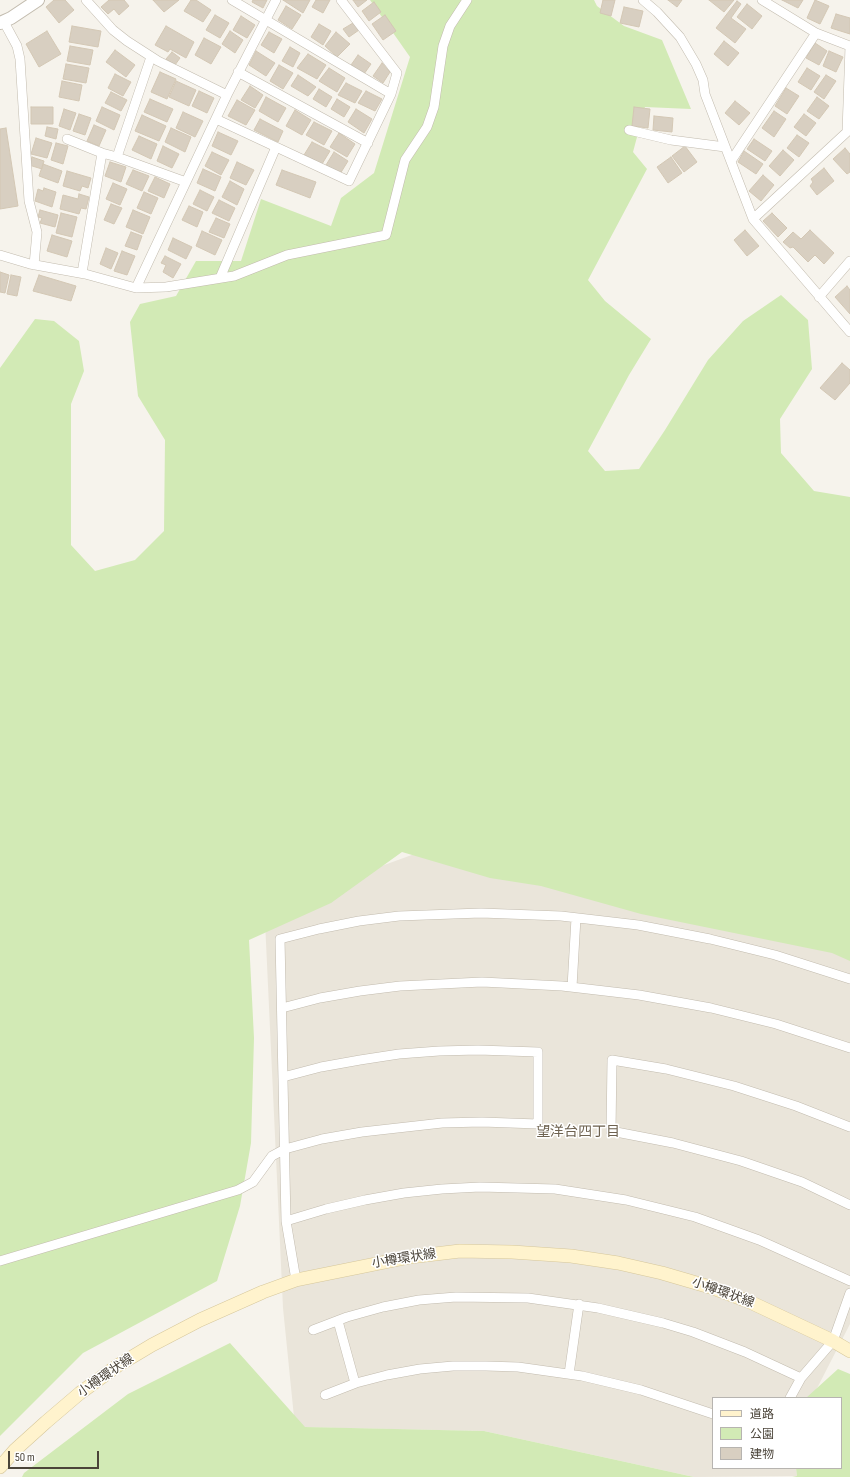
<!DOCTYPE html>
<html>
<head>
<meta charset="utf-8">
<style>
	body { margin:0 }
	#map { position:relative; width:850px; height:1477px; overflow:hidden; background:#f6f3ec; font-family:"Sofia Sans Condensed","Noto Sans JP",sans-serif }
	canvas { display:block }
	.legend { position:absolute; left:712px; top:1397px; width:130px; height:72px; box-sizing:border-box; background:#fff; border:1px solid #b7b4b0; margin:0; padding:5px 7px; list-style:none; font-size:12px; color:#4b4439 }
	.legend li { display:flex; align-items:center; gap:8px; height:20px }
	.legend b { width:20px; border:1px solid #b7b4b0 }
	.scale { position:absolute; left:8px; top:1451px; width:91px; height:18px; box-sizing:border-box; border:2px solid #4b4439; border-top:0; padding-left:5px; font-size:12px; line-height:14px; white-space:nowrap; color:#4b4439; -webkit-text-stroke:3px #fff; paint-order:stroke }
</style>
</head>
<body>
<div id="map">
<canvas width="850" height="1477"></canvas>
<ul class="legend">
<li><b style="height:5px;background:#fff3cd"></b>道路</li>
<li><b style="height:11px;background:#d2eab5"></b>公園</li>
<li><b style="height:11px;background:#d8cfc1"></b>建物</li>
</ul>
<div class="scale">50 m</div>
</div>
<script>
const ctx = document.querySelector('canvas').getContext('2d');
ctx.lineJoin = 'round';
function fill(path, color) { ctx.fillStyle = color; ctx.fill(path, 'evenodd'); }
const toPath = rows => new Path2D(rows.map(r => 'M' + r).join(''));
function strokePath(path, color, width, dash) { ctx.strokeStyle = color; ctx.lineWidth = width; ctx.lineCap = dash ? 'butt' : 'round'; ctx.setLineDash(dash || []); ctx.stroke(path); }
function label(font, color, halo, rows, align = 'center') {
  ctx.font = font + ' "Sofia Sans Condensed","Noto Sans JP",sans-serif'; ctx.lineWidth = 3; ctx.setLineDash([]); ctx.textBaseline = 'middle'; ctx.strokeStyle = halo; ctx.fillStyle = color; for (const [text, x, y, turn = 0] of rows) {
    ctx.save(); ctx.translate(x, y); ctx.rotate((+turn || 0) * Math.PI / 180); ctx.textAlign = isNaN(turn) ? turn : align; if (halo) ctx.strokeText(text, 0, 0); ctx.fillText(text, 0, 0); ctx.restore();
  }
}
const residential = toPath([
	[420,852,850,947,850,1324,812,1398,713,1398,713,1468,796,1468,797,1476,694,1477,484,1431,295,1427,283,1308,265,921,343,880]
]);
const green = toPath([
	[370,0,594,0,597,6,624,26,662,40,691,109,645,107,633,152,647,169,588,280,605,301,651,339,629,375,588,451,605,471,639,469,665,430,708,360,743,321,781,295,808,320,812,369,780,419,781,453,814,491,850,497,850,961,832,953,641,914,541,886,490,878,402,852,331,903,249,940,254,1038,251,1143,240,1206,217,1281,83,1353,0,1436,0,368,35,319,54,321,79,341,84,371,71,404,71,545,95,571,135,560,164,531,165,440,138,396,130,322,140,304,176,296,196,261,241,261,261,199,331,226,341,198,374,173,410,57],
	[230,1343,305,1427,484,1431,694,1477,22,1477,24,1473,128,1394],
	[838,1369,850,1374,850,1477,792,1477,797,1476,796,1468,841,1468,841,1398,806,1398]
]);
const building = toPath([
	[54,0,65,0,74,10,59,23,46,7,54,0],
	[109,0,124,0,129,6,119,15,114,9,108,14,101,7,109,0],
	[153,0,179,0,164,12,153,0],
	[191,0,196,0,211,10,203,22,184,11,191,0],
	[253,0,267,0,263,8,252,2,253,0],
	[283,0,310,0,303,13,283,0],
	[316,0,330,0,323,13,312,7,316,0],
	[353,0,367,0,358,7,353,0],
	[603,0,615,0,611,16,600,13,603,0],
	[668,0,682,0,677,7,668,0],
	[709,0,734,0,724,12,709,0],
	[782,0,803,0,798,8,782,0],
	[815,0,829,6,820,24,807,18,815,0],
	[737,1,741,4,731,18,746,29,735,43,716,28,737,1],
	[374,2,381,12,369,21,362,11,374,2],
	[747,4,762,16,752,29,737,17,747,4],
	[286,6,301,15,292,29,278,20,286,6],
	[624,7,643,11,639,27,620,23,624,7],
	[836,14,850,18,850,34,831,28,836,14],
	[215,15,229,23,220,38,206,30,215,15],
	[385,15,396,31,383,40,372,24,385,15],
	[241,16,255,25,247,38,233,30,241,16],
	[353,23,359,30,349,37,343,29,353,23],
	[319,24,331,31,323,45,311,37,319,24],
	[72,26,101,31,98,47,69,42,72,26],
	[166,26,194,42,186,58,170,49,168,52,155,45,166,26],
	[47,31,61,54,39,67,26,44,47,31],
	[230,31,243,40,235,53,222,44,230,31],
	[269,32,282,39,274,53,261,45,269,32],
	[336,32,350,44,337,57,325,46,336,32],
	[204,38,221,47,211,64,195,55,204,38],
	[724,41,739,53,728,66,714,54,724,41],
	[815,43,827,51,819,65,806,58,815,43],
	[70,46,93,50,90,65,67,61,70,46],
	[290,47,300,53,293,67,282,61,290,47],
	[115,50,135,65,126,77,106,62,115,50],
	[256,51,275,63,266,76,249,65,256,51],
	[829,51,843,57,836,72,823,66,829,51],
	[172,52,180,58,175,65,166,59,172,52],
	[308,54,326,65,317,79,297,68,308,54],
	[358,55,371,64,364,74,351,65,358,55],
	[382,63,390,72,383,83,373,76,382,63],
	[66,64,89,68,86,83,63,79,66,64],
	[279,65,293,73,283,89,270,81,279,65],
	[329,68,345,78,337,92,319,81,329,68],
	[807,68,820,76,811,90,798,82,807,68],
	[160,72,176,79,167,99,151,92,160,72],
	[115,74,131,82,123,96,108,88,115,74],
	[298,75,316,87,308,96,291,86,298,75],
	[826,75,836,81,824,99,814,92,826,75],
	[62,81,82,85,79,101,59,97,62,81],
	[176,81,196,90,189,106,169,97,176,81],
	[346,83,362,91,355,103,338,95,346,83],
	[250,86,263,95,255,108,241,100,250,86],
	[786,88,799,96,787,114,775,106,786,88],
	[319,89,332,97,326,107,313,99,319,89],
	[199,91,214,98,207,113,192,106,199,91],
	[366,91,382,99,375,111,358,103,366,91],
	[111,92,127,100,121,111,105,103,111,92],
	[266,97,286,108,278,122,259,111,266,97],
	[817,97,829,106,819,119,807,111,817,97],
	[150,99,173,109,167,122,144,112,150,99],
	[337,99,350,107,344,117,331,109,337,99],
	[237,100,255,110,246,125,228,116,237,100],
	[735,101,750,113,739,125,725,113,735,101],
	[31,107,53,107,53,124,31,124,31,107],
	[102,107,120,115,114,130,96,121,102,107],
	[634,107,650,109,648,128,632,126,634,107],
	[64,109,76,113,70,130,59,126,64,109],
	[356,109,372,119,364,133,348,122,356,109],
	[295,110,311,120,302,135,286,126,295,110],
	[774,111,786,119,774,137,762,128,774,111],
	[183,112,203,121,195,137,176,128,183,112],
	[79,114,91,118,85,135,73,131,79,114],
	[804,114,816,123,806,136,794,127,804,114],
	[142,115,166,126,159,141,135,131,142,115],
	[654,116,673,118,672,132,653,130,654,116],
	[260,119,283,131,278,142,254,130,260,119],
	[314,122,332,131,324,145,306,135,314,122],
	[94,125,106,130,99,146,87,141,94,125],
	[47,127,58,129,56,139,45,136,47,127],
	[6,128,18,206,0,209,0,129,6,128],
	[171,128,191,137,185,152,165,142,171,128],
	[218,132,238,141,231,155,212,146,218,132],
	[339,133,355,144,347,157,330,147,339,133],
	[797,135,809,143,799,157,787,148,797,135],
	[139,136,157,144,151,159,132,150,139,136],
	[36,138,52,143,47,158,31,154,36,138],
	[754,139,772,151,765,161,747,149,754,139],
	[312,142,330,151,322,164,304,155,312,142],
	[56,143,68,146,63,164,51,160,56,143],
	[163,146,179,154,172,168,157,161,163,146],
	[685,146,697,162,684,172,672,156,685,146],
	[845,148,850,154,850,172,847,174,833,159,845,148],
	[783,150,794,160,780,176,769,166,783,150],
	[744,151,763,164,756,174,738,162,744,151],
	[212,152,229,160,221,175,205,166,212,152],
	[334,152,348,161,340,174,326,165,334,152],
	[32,157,44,161,42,169,29,165,32,157],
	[671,157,682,173,668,183,657,167,671,157],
	[110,162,126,167,121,182,105,176,110,162],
	[237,162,254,170,246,185,230,178,237,162],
	[43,164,62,171,58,183,39,176,43,164],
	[824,168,834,181,817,195,810,186,813,182,811,179,824,168],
	[203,169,221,177,215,191,197,183,203,169],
	[133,170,149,176,142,191,126,184,133,170],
	[282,170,316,182,310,198,276,185,282,170],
	[67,171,91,178,88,188,82,186,80,191,63,186,67,171],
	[763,175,774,185,761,201,749,191,763,175],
	[155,177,170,184,164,198,148,191,155,177],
	[230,181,244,189,237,205,222,197,230,181],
	[113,183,127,189,120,205,106,199,113,183],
	[44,188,56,192,52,207,35,201,38,189,43,191,44,188],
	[200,190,214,197,207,211,193,204,200,190],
	[144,192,158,198,151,214,137,208,144,192],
	[79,194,89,197,86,209,81,208,79,214,60,209,63,195,78,199,79,194],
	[219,200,235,208,229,221,212,213,219,200],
	[111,204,122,208,114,224,104,220,111,204],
	[189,206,203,212,197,227,182,220,189,206],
	[40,210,58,215,55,227,40,223,42,218,38,217,40,210],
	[133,210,150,217,143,234,126,227,133,210],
	[61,213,77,217,72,237,56,233,61,213],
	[772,213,787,228,778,237,763,221,772,213],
	[216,218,230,224,224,238,209,232,216,218],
	[745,230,759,246,747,256,734,240,745,230],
	[810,230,834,253,824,264,815,255,808,262,793,247,790,248,783,242,793,232,801,239,810,230],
	[202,231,222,240,215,255,196,246,202,231],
	[131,232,142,236,137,250,125,246,131,232],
	[52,235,72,241,67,257,47,251,52,235],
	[173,238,192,247,186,259,168,250,173,238],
	[106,248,118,253,111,269,100,264,106,248],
	[122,251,135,256,127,275,114,271,122,251],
	[165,256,181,264,173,278,163,272,166,265,161,263,165,256],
	[0,272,9,275,5,293,0,292,0,272],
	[11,275,21,277,17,296,7,294,11,275],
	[39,275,76,286,71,301,33,291,39,275],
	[847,286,850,290,850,314,835,297,847,286],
	[842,363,850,370,850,383,835,400,820,388,842,363]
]);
const minor = toPath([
	[86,0,113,30,127,41,158,61,227,95],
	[232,0,391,94],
	[643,0,657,12,680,37,696,64,703,80,705,94,753,219,850,332],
	[762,0,816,33,850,46],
	[4,22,17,46,20,59,29,201,37,232,34,265],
	[238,72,368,143],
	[216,119,349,181,391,94,397,73,341,0],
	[629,130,671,140,725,147],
	[67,139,102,153],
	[117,157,186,182],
	[731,161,816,33],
	[753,219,847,132,850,46],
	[0,255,30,264,85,274,136,288,166,287,234,276,287,255,386,235,405,160,427,127,434,107,443,46,450,26,467,0],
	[82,273,102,153,117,157,151,57],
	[220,278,276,147],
	[136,288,227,95,276,0],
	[819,297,850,261],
	[572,987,576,918],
	[282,1008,320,998,360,991,400,986,482,982,562,986,639,995,711,1008,776,1024,850,1048],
	[850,1127,796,1106,734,1086,666,1069,612,1060,611,1131,673,1143,741,1161,802,1182,850,1205],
	[286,1221,326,1209,365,1200,404,1193,442,1189,480,1187,555,1189,626,1200,695,1217,759,1240,850,1281],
	[0,1261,238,1190,253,1182,272,1156,285,1149,322,1139,362,1132,442,1123,482,1122,538,1124,538,1052,478,1050,439,1051,399,1054,360,1060,321,1067,283,1077],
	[296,1280,286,1221,280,939,319,929,359,921,399,916,481,913,561,916,638,925,710,939,775,955,850,979],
	[338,1321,355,1383],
	[313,1330,347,1317,383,1307,419,1300,456,1297,528,1298,598,1308,663,1323,693,1332,745,1352,801,1378],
	[569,1374,579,1304],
	[325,1395,356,1383,387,1375,420,1369,453,1366,486,1366,518,1367,582,1376,641,1390,713,1414],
	[790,1398,801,1378,833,1341,850,1293]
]);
const tertiary = toPath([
	[0,23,11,18,38,0]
]);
const secondary = toPath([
	[0,1467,15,1450,46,1422,80,1393,117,1366,152,1345,200,1320,263,1292,296,1280,410,1257,460,1251,512,1252,571,1256,618,1263,662,1273,710,1287,750,1302,833,1341,850,1351]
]);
const streetNames = [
	["小樽環状線",404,1259,-9],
	["小樽環状線",723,1293,20],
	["小樽環状線",106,1376,-35]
];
const neighbourhoodNames = [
	["望洋台四丁目",578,1132]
];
fill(residential, '#eae5da');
fill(green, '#d2eab5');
fill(building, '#d8cfc1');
strokePath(building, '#d3c7b4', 1);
strokePath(minor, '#c2bbae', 10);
strokePath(tertiary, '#c2bbae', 14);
strokePath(secondary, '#d6c79b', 14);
strokePath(minor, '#fff', 9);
strokePath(tertiary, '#fff', 12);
strokePath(secondary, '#fff3cd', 13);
label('13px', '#4b4439', '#fff', streetNames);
label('14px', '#6e6250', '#fff', neighbourhoodNames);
</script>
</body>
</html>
